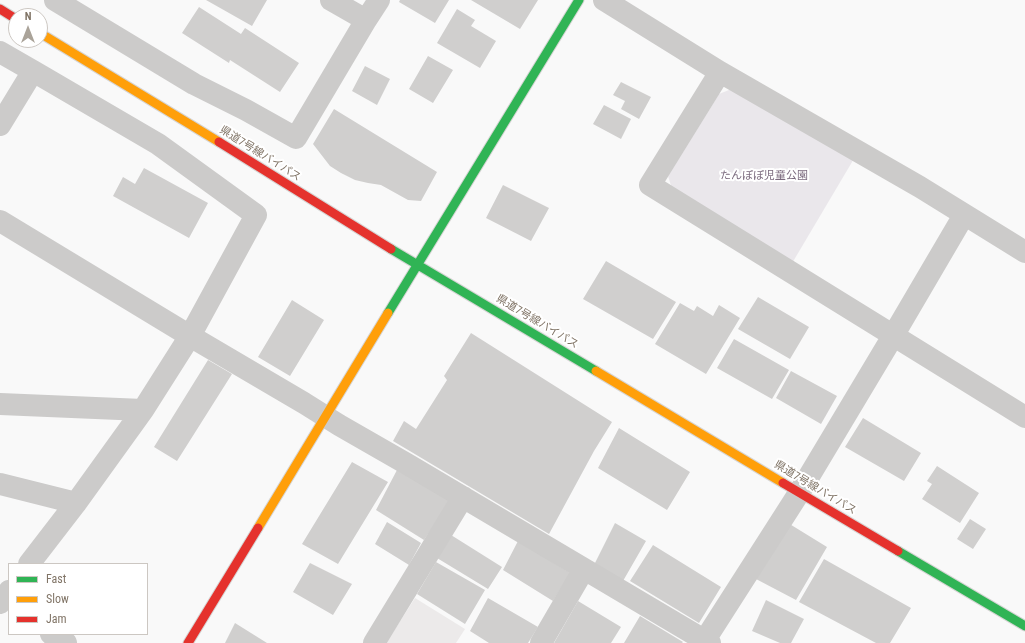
<!DOCTYPE html>
<html>
<head>
<meta charset="utf-8">
<style>
	body { margin:0 }
	#map { position:relative; width:1025px; height:643px; overflow:hidden; background:#f9f9f9; font-family:"Roboto Condensed",sans-serif }
	canvas { display:block }
	.legend { position:absolute; left:8px; top:563px; width:140px; height:72px; box-sizing:border-box; background:#fff; border:1px solid #ccc7c2; margin:0; padding:5px 7px; list-style:none; font-size:12px; color:#807466 }
	.legend li { display:flex; align-items:center; gap:8px; height:20px }
	.legend b { width:20px; border:1px solid #ccc7c2 }
	.north { position:absolute; left:8px; top:8px; width:40px; height:40px; box-sizing:border-box; background:#fff; border:1px solid #ccc7c2; border-radius:50%; rotate:0deg; font-size:11px; font-weight:700; line-height:16px; text-align:center; color:#807466 }
	.north::after { content:''; display:block; margin:auto; width:14px; height:18px; background:#aaa399; clip-path:polygon(50% 0,100% 100%,50% 72%,0 100%) }
</style>
</head>
<body>
<div id="map">
<canvas width="1025" height="643"></canvas>
<ul class="legend">
<li><b style="height:5px;background:#30b455"></b>Fast</li>
<li><b style="height:5px;background:#ff9f0a"></b>Slow</li>
<li><b style="height:5px;background:#e5322d"></b>Jam</li>
</ul>
<div class="north">N</div>
</div>
<script>
const ctx = document.querySelector('canvas').getContext('2d');
ctx.lineJoin = 'round';
function fill(path, color) { ctx.fillStyle = color; ctx.fill(path, 'evenodd'); }
const toPath = rows => new Path2D(rows.map(r => 'M' + r).join(''));
function strokePath(path, color, width, dash) { ctx.strokeStyle = color; ctx.lineWidth = width; ctx.lineCap = dash ? 'butt' : 'round'; ctx.setLineDash(dash || []); ctx.stroke(path); }
function label(font, color, halo, rows, align = 'center') {
  ctx.font = font + ' "Roboto Condensed","Noto Sans JP",sans-serif'; ctx.lineWidth = 4; ctx.setLineDash([]); ctx.textBaseline = 'middle'; ctx.strokeStyle = halo; ctx.fillStyle = color; for (const [text, x, y, turn = 0] of rows) {
    ctx.save(); ctx.translate(x, y); ctx.rotate((+turn || 0) * Math.PI / 180); ctx.textAlign = isNaN(turn) ? turn : align; if (halo) ctx.strokeText(text, 0, 0); ctx.fillText(text, 0, 0); ctx.restore();
  }
}
const built = toPath([
	[415,598,465,629,456,643,386,643]
]);
const green = toPath([
	[734,88,855,157,791,265,673,192,668,176,719,94]
]);
const building = toPath([
	[206,0,267,0,252,26],
	[400,0,449,0,435,23,399,2],
	[471,0,538,0,520,29],
	[199,7,241,34,245,28,299,63,280,92,230,60,229,63,182,33],
	[457,9,475,20,471,26,496,41,480,68,437,43],
	[428,56,453,70,433,103,409,89],
	[365,66,390,79,377,105,352,91],
	[621,82,651,97,639,119,621,109,625,101,613,95],
	[604,105,631,119,621,139,593,124],
	[334,109,437,172,421,201,408,200,381,185,368,183,355,180,341,173,330,166,313,144],
	[144,168,208,203,189,238,113,196,123,177,135,184],
	[503,185,549,208,531,241,486,218],
	[606,261,676,302,653,339,583,299],
	[758,297,809,327,790,359,738,329],
	[292,300,324,320,290,376,258,357],
	[680,303,694,311,697,306,713,316,719,305,740,318,706,374,655,344],
	[471,333,612,422,594,451,549,534,393,441,404,421,416,429,447,380,444,376],
	[734,339,789,370,772,399,717,368],
	[208,360,232,374,177,461,154,447],
	[791,371,837,396,821,424,776,398],
	[863,418,921,453,904,481,845,447],
	[619,428,690,472,667,510,598,468],
	[352,462,388,482,338,564,302,544],
	[937,466,979,493,960,523,922,499,932,484,927,481],
	[397,470,450,501,424,540,376,510],
	[970,519,986,529,973,549,957,539],
	[387,522,421,543,409,565,375,544],
	[615,523,646,541,623,581,594,565],
	[788,523,827,547,796,600,756,579],
	[451,535,502,567,488,589,437,558],
	[518,541,570,573,553,601,503,570],
	[653,545,721,587,699,623,630,581],
	[824,559,911,608,890,643,876,643,799,602],
	[436,562,485,590,465,624,417,594],
	[310,563,352,584,333,615,293,592],
	[488,598,538,627,528,643,489,643,470,631],
	[766,600,804,619,791,643,780,643,752,631],
	[578,601,621,627,611,643,554,643],
	[640,616,683,642,682,643,624,643],
	[235,623,267,643,225,643]
]);
const street = toPath([
	[55,0,194,84,246,110,296,138,366,20],
	[331,0,366,20,379,0],
	[604,0,720,72,920,187,1025,252],
	[0,52,33,71,0,125],
	[720,72,650,185,1025,417],
	[0,221,190,336,304,403,339,425,407,464,704,640,710,643],
	[0,404,143,410],
	[0,484,76,503],
	[29,564,76,503,143,410,190,336,256,215,158,144,33,71],
	[0,603,9,591],
	[51,634,66,643],
	[374,643,463,497],
	[541,643,584,569],
	[703,643,799,493,893,336,964,215]
]);
const fast = toPath([
	[391,249,596,371],
	[388,313,579,0],
	[898,551,1025,626]
]);
const slow = toPath([
	[40,33,219,142],
	[596,371,783,483],
	[258,528,388,313]
]);
const jam = toPath([
	[0,9,16,19],
	[219,142,391,249],
	[783,483,898,551],
	[188,643,258,528]
]);
const streetNames = [
	["県道7号線バイパス",260,154,32],
	["県道7号線バイパス",537,322,31],
	["県道7号線バイパス",815,488,31]
];
const parkNames = [
	["たんぽぽ児童公園",764,176]
];
fill(built, '#eceaea');
fill(green, '#eae7eb');
fill(building, '#d0cfce');
strokePath(fast, '#d6d5d4', 11);
strokePath(slow, '#d6d5d4', 11);
strokePath(jam, '#d6d5d4', 11);
strokePath(street, '#cccbca', 22);
strokePath(fast, '#30b455', 9);
strokePath(slow, '#ff9f0a', 9);
strokePath(jam, '#e5322d', 9);
label('11px', '#807466', '#fff', streetNames);
label('11px', '#7b6a7e', '#fff', parkNames);
</script>
</body>
</html>
